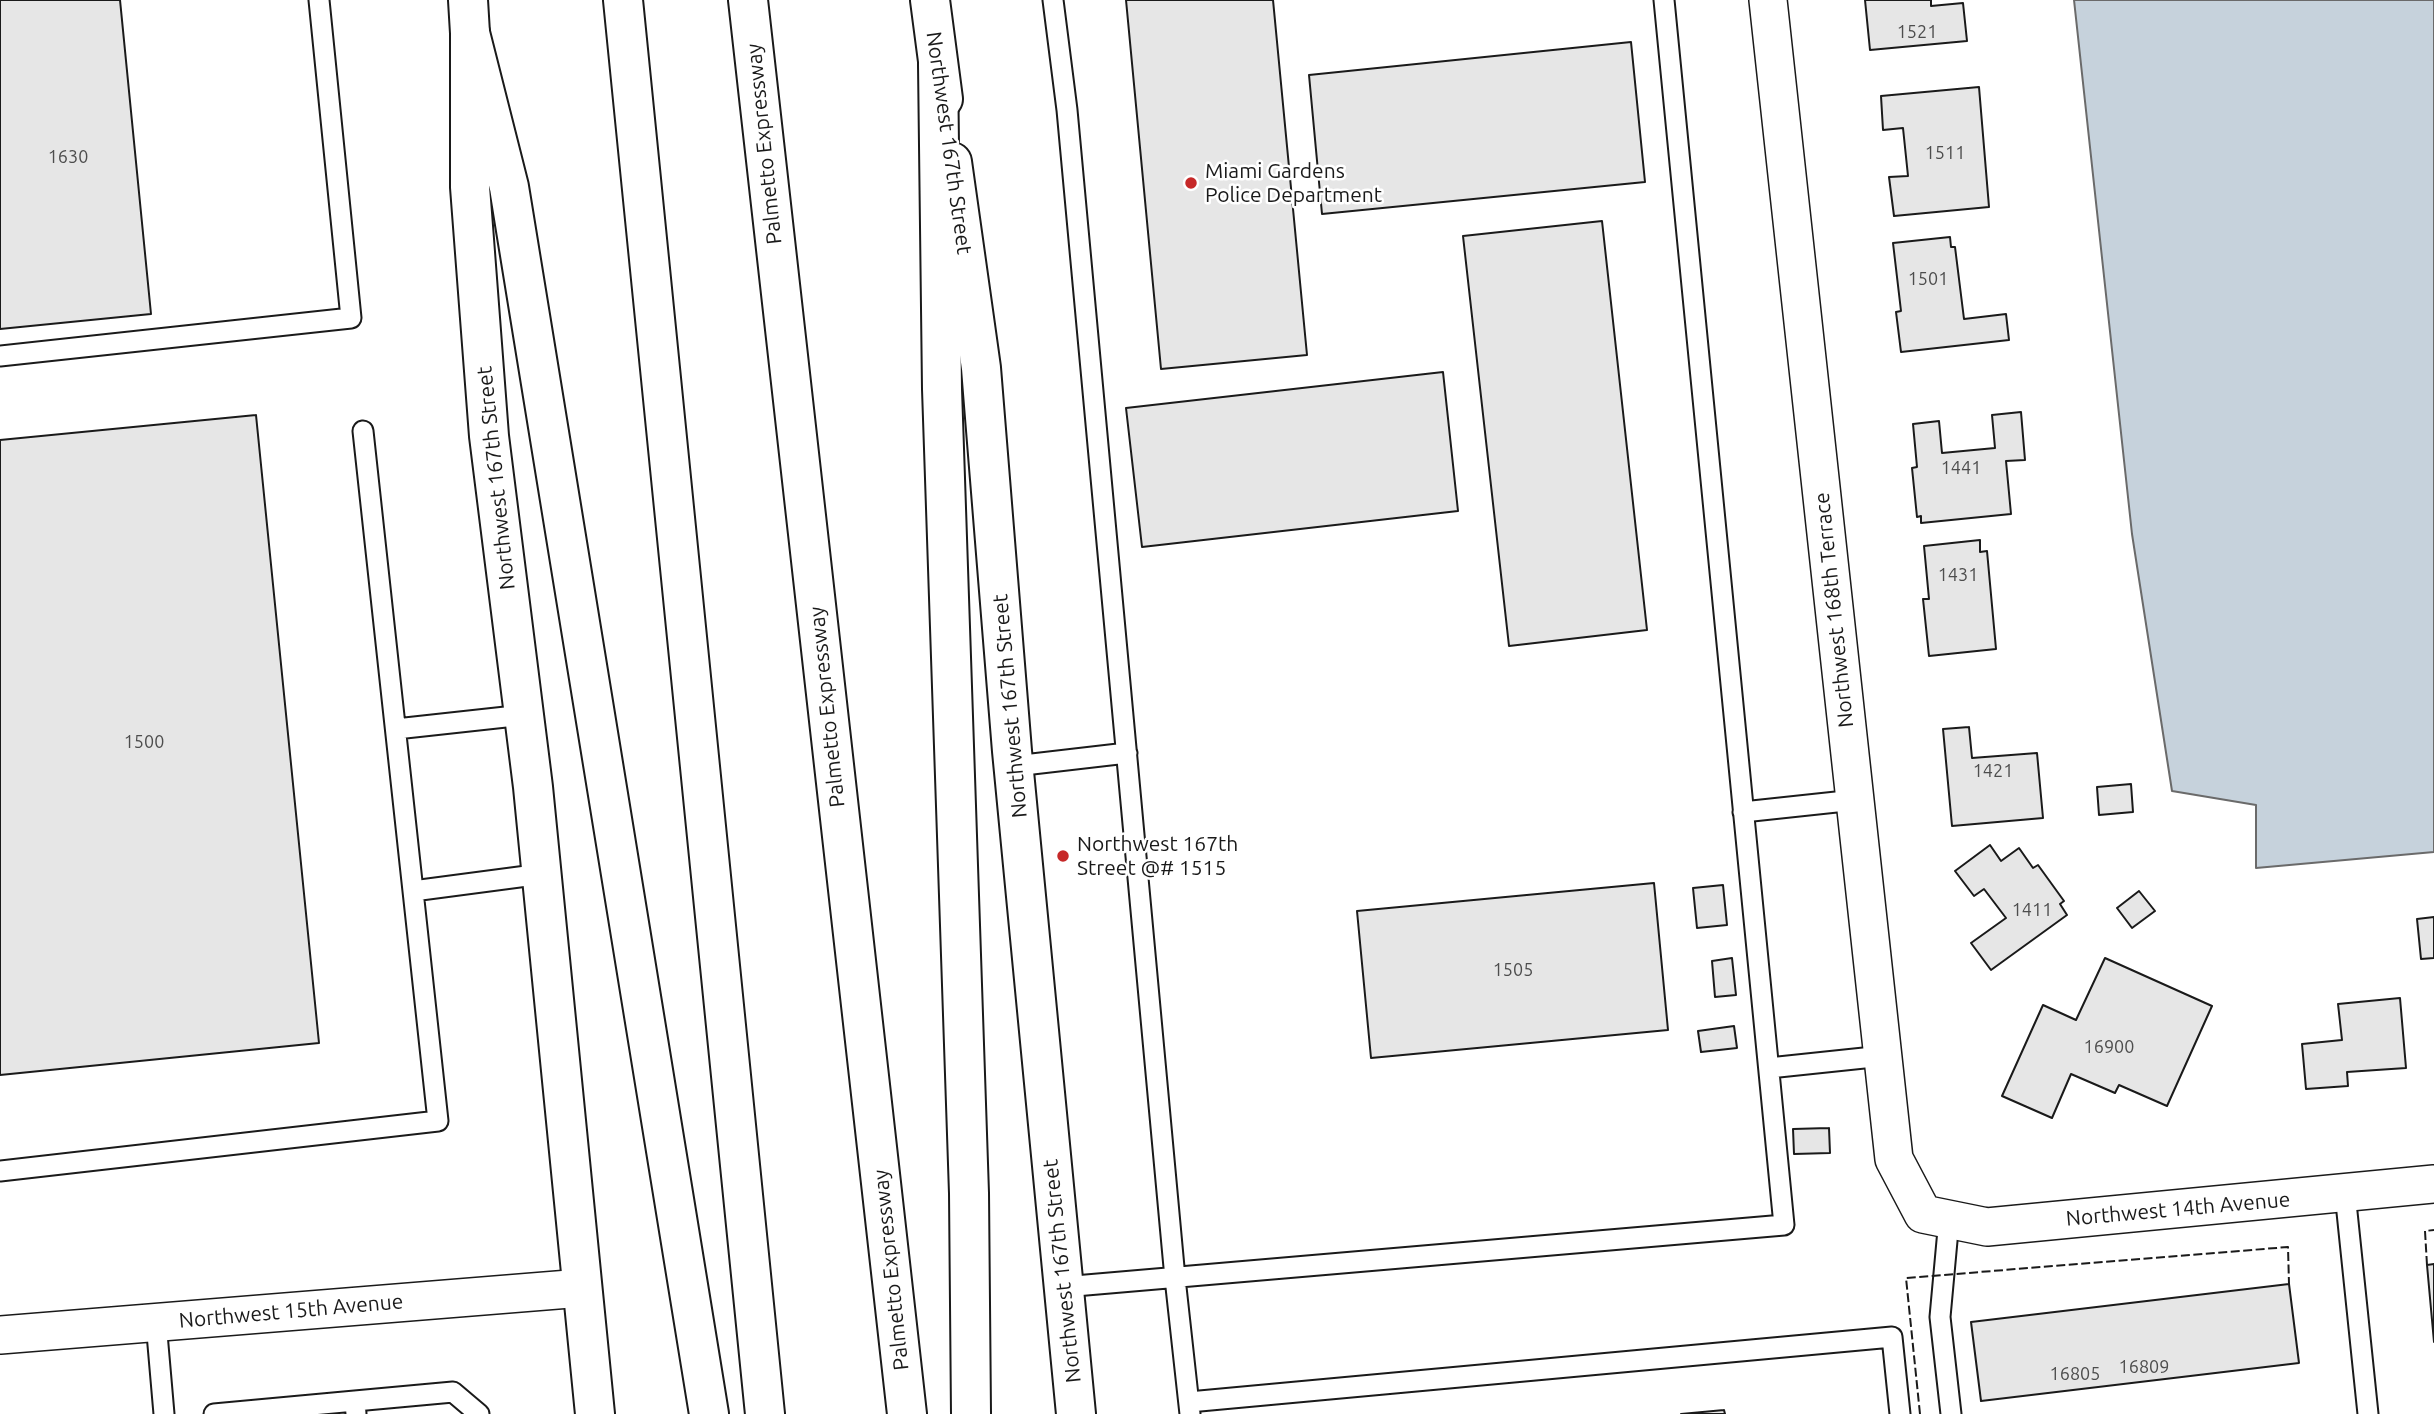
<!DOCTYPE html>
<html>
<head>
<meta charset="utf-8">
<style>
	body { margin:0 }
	canvas { display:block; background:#fff }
</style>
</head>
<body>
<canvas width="2434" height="1414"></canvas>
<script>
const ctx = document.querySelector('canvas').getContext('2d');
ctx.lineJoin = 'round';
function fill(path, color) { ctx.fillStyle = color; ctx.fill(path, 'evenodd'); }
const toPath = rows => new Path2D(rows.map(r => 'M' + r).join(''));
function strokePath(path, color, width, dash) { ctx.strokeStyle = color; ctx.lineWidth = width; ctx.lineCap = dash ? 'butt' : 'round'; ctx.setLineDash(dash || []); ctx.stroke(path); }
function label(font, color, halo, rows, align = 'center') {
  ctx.font = font + ' Ubuntu,sans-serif'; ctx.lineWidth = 5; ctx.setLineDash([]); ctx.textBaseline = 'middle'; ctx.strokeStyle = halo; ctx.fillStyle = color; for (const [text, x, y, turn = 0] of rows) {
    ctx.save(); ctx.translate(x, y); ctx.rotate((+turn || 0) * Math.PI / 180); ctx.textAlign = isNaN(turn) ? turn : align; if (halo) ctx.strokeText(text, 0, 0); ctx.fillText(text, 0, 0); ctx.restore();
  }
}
const water = toPath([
	[2074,0,2434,0,2434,852,2256,868,2256,805,2172,791,2132,534,2074,0]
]);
const building = toPath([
	[0,0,120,0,151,314,0,329,0,0],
	[1126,0,1273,0,1307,355,1161,369,1126,0],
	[1865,0,1931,0,1931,6,1963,3,1967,41,1870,50,1865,0],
	[1631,42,1645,182,1322,214,1309,75,1631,42],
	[1979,87,1989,207,1894,216,1889,177,1908,176,1903,128,1883,130,1881,96,1979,87],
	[1602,221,1647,630,1509,646,1463,236,1602,221],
	[1950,237,1951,247,1955,247,1964,319,2006,314,2009,340,1901,352,1896,312,1901,311,1893,243,1950,237],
	[1443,372,1458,511,1142,547,1126,408,1443,372],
	[2021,412,2025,460,2006,461,2011,514,1921,523,1921,516,1917,517,1912,468,1917,467,1913,424,1939,421,1942,453,1995,448,1992,415,2021,412],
	[256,415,319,1043,0,1075,0,440,256,415],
	[1980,540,1980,552,1987,551,1996,649,1929,656,1923,599,1929,599,1924,546,1980,540],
	[1969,727,1972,758,2037,753,2043,818,1952,826,1943,729,1969,727],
	[2131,784,2133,812,2099,815,2097,787,2131,784],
	[1990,845,2001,861,2019,848,2033,868,2038,865,2064,901,2060,904,2067,915,1991,970,1971,943,2006,918,1984,889,1974,896,1955,871,1990,845],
	[1654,883,1668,1030,1371,1058,1357,911,1654,883],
	[1723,885,1727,925,1697,928,1693,888,1723,885],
	[2139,891,2155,911,2132,928,2117,908,2139,891],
	[2434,917,2434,958,2421,959,2417,919,2434,917],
	[1732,958,1736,995,1715,997,1712,961,1732,958],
	[2105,958,2212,1006,2167,1106,2119,1085,2115,1093,2071,1074,2052,1118,2002,1096,2043,1005,2076,1020,2105,958],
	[2400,998,2406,1068,2347,1072,2348,1086,2306,1089,2302,1044,2342,1040,2338,1004,2400,998],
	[1734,1026,1737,1048,1701,1052,1698,1031,1734,1026],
	[1829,1128,1830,1153,1794,1154,1793,1129,1829,1128],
	[2434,1264,2434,1342,2427,1265,2434,1264],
	[2289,1284,2299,1363,1981,1401,1971,1322,2289,1284],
	[1724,1410,1725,1414,1681,1414,1724,1410]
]);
const lane = toPath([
	[1053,0,1067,110,1175,1278,1190,1414],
	[0,356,351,318,319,0],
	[396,729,524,715],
	[1015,766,1127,753],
	[1743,812,1855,800],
	[413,891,542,874],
	[1769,1068,1883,1056],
	[0,1171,438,1121,363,431],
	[2345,1193,2368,1414],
	[1949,1219,1940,1317,1951,1414],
	[1063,1287,1784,1225,1664,0],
	[156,1322,164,1414],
	[1189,1402,1892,1337,1900,1414],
	[214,1414,355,1401],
	[356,1414,355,1401,453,1392,479,1414]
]);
const street = toPath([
	[1768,0,1894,1159,1923,1214,1987,1227,2434,1184],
	[0,1335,582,1288]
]);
const secondary = toPath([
	[468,0,470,33,470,187,489,436,533,787,595,1414],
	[930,0,943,99],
	[952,162,981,368,1012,751,1076,1414]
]);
const highway = toPath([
	[623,0,765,1414],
	[748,0,907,1414],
	[470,33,509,187,709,1414],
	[938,64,942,389,969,1193,971,1414]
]);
const fence = toPath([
	[2427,1265,2425,1231,2434,1230],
	[1920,1414,1906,1278,2288,1247,2289,1284]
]);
const markers = [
	[1191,183,7,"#c62828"],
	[1063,856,7,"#c62828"]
];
const numberNames = [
	["1521",1917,32],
	["1511",1945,153],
	["1630",68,157],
	["1501",1928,279],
	["1441",1961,468],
	["1431",1958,575],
	["1500",144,742],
	["1421",1993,771],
	["1411",2032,910],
	["1505",1513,970],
	["16900",2109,1047],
	["16809",2144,1367],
	["16805",2075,1374]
];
const streetNames = [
	["Northwest 167th Street",949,143,82],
	["Palmetto Expressway",764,144,-96],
	["Northwest 167th Street",496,478,-96],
	["Northwest 168th Terrace",1834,610,-96],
	["Northwest 167th Street",1010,706,-95],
	["Palmetto Expressway",827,707,-96],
	["Northwest 14th Avenue",2178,1209,-5],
	["Palmetto Expressway",891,1270,-96],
	["Northwest 167th Street",1062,1271,-96],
	["Northwest 15th Avenue",291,1311,-5]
];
const poiNames = [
	["Miami Gardens",1205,171],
	["Police Department",1205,195],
	["Northwest 167th",1077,844],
	["Street @# 1515",1077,868]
];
fill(water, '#c6d2dc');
strokePath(water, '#6a6a6a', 2);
fill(building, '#e6e6e6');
strokePath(building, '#1a1a1a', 2);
strokePath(lane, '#1a1a1a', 23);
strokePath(street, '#1a1a1a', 40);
strokePath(secondary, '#1a1a1a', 42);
strokePath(highway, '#1a1a1a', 42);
strokePath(lane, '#fff', 19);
strokePath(street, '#fff', 37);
strokePath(secondary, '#fff', 38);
strokePath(highway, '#fff', 38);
strokePath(fence, '#1a1a1a', 2, [9, 3.5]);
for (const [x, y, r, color] of markers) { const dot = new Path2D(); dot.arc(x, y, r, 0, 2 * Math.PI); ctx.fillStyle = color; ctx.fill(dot); strokePath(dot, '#fff', 2.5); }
label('18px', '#4d4d4d', null, numberNames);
label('21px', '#1a1a1a', '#fff', streetNames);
label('21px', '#1a1a1a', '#fff', poiNames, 'left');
</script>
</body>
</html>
